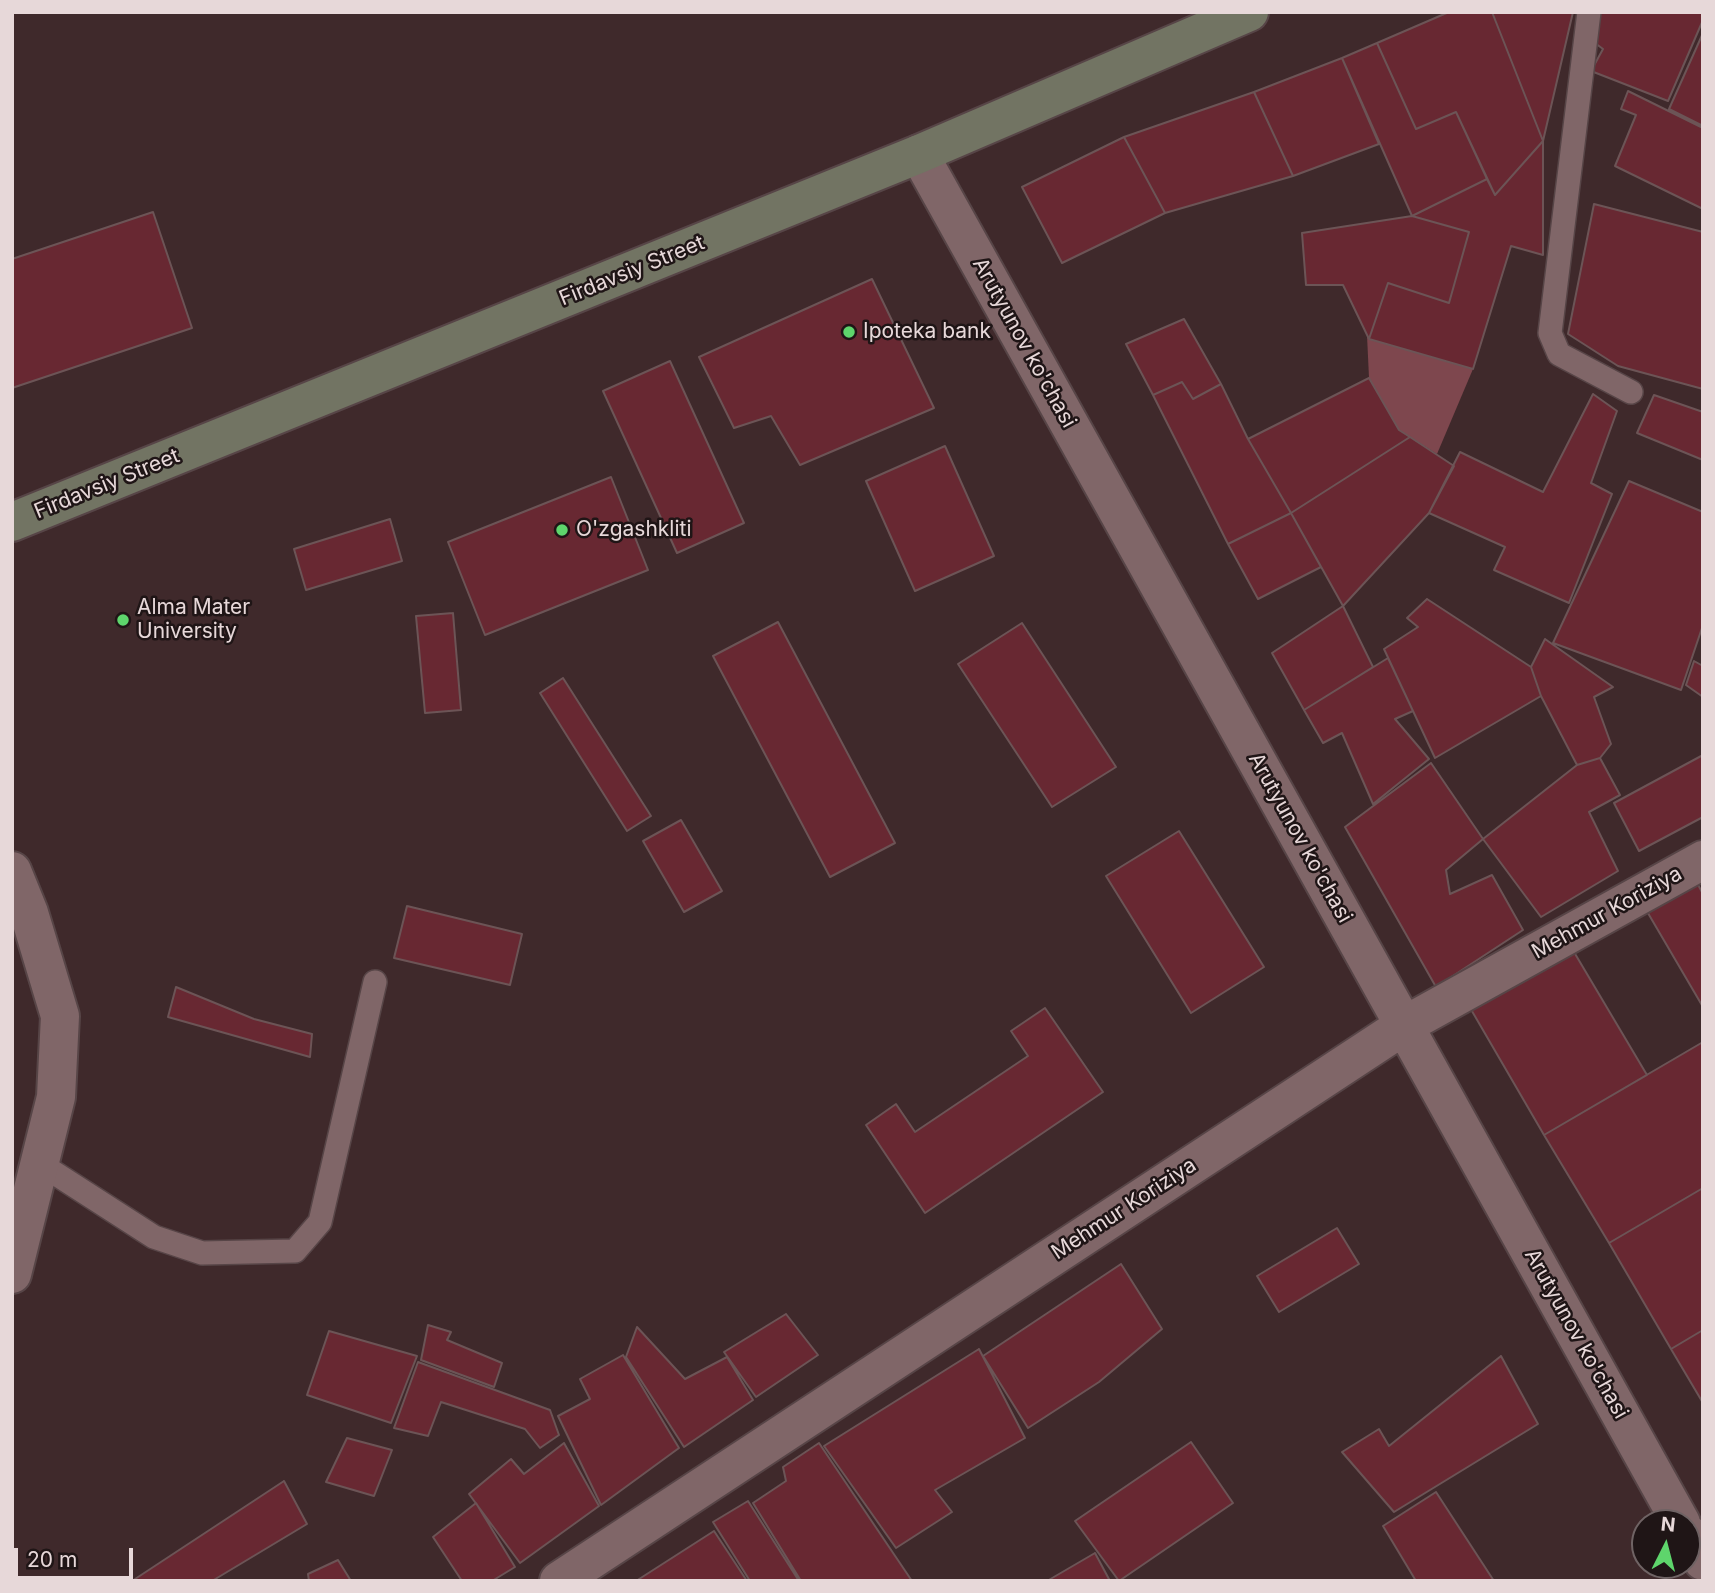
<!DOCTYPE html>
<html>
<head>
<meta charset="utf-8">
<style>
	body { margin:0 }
	#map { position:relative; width:1715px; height:1593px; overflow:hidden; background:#3f292b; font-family:Inter,sans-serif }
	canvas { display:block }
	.frame { position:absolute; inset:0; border:14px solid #e7d8d9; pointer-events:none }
	.north { position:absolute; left:1631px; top:1509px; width:70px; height:70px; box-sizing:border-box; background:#1f1516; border:2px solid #6f6364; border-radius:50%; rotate:6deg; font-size:19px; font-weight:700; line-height:28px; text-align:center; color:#e7d8d9 }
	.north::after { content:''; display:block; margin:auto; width:24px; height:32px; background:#5ed56c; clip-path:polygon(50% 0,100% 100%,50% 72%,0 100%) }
	.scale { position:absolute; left:14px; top:1548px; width:119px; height:32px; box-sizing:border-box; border:4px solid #e7d8d9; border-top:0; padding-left:9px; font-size:21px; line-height:24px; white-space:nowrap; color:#e7d8d9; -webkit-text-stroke:5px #1f1516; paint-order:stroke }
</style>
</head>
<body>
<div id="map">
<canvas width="1715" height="1593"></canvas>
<div class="frame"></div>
<div class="north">N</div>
<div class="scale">20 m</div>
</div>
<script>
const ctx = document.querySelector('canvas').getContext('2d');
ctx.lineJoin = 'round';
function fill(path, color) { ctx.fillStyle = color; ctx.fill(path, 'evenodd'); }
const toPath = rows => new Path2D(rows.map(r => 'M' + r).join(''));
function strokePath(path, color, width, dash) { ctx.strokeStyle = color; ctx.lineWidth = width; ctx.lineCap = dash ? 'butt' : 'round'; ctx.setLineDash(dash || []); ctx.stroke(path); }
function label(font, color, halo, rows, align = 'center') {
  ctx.font = font + ' Inter,sans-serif'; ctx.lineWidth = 5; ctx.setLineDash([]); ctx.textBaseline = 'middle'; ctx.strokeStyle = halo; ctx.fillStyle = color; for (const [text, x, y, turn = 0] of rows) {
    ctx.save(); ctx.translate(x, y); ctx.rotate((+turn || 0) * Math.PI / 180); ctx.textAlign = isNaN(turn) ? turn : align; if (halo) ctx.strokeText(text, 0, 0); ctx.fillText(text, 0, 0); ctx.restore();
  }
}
const green = toPath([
	[1367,335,1473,369,1437,454,1399,430,1369,378]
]);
const building = toPath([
	[1449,12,1492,12,1543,141,1495,195,1456,112,1416,129,1377,43,1449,12],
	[1492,12,1573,12,1543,141,1492,12],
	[1597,12,1703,12,1703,20,1668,101,1591,71,1603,49,1587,37,1597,12],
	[1703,33,1703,126,1669,109,1703,33],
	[1377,43,1416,129,1456,112,1487,179,1412,216,1342,58,1377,43],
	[1342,58,1379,144,1293,176,1254,92,1342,58],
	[1628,91,1703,128,1703,209,1615,166,1636,115,1621,109,1628,91],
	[1254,92,1293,176,1165,213,1124,137,1254,92],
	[1124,137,1165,213,1062,263,1022,187,1124,137],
	[1543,141,1543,255,1511,246,1473,369,1369,339,1388,283,1449,303,1469,232,1412,216,1487,179,1495,195,1543,141],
	[1594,204,1703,232,1703,389,1618,366,1568,334,1594,204],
	[153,212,192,328,12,388,12,259,153,212],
	[1412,216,1469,232,1449,303,1388,283,1369,339,1343,285,1306,285,1302,233,1412,216],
	[872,279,934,408,800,465,771,416,734,428,699,357,872,279],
	[1184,319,1221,384,1193,399,1182,382,1153,395,1126,344,1184,319],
	[670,361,744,523,677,553,603,391,670,361],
	[1369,378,1399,430,1410,437,1291,513,1248,439,1369,378],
	[1182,382,1193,399,1221,384,1248,439,1291,513,1228,544,1153,395,1182,382],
	[1593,394,1617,411,1591,483,1612,494,1569,603,1494,570,1505,547,1429,513,1460,452,1543,492,1593,394],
	[1654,395,1703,412,1703,460,1637,433,1654,395],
	[1410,437,1454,466,1429,513,1343,606,1291,513,1410,437],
	[945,446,994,556,915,591,866,481,945,446],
	[611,477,648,570,485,635,448,542,611,477],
	[1629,481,1703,512,1703,625,1681,690,1553,643,1629,481],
	[1291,513,1321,567,1258,599,1228,544,1291,513],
	[390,519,402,561,306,590,294,549,390,519],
	[1427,599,1531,667,1541,696,1435,758,1384,649,1418,627,1407,618,1427,599],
	[1343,606,1373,667,1304,710,1272,653,1343,606],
	[453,613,461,710,425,713,416,616,453,613],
	[778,622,895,843,830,877,713,656,778,622],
	[1022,623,1116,767,1052,807,958,664,1022,623],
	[1545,639,1613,687,1594,697,1611,744,1600,758,1577,765,1541,696,1531,667,1545,639],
	[1388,658,1413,711,1395,719,1429,759,1373,804,1342,733,1323,743,1304,710,1388,658],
	[1694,661,1703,666,1703,697,1686,685,1694,661],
	[563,678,651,816,627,831,540,693,563,678],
	[1703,755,1703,817,1639,851,1614,803,1703,755],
	[1600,758,1620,795,1589,812,1618,871,1541,917,1483,839,1577,765,1600,758],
	[1431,763,1483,839,1446,870,1450,894,1492,875,1523,930,1436,987,1345,827,1431,763],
	[681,820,722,891,684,912,643,841,681,820],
	[1179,831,1264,967,1191,1013,1106,876,1179,831],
	[1695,879,1703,894,1703,1007,1645,908,1695,879],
	[407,906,522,934,510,985,394,958,407,906],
	[1571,947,1647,1075,1544,1135,1469,1006,1571,947],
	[176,987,254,1019,312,1034,310,1057,168,1017,176,987],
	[1045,1008,1103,1092,925,1213,866,1125,896,1104,915,1132,1028,1056,1011,1031,1045,1008],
	[1703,1042,1703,1188,1609,1243,1544,1135,1703,1042],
	[1703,1188,1703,1330,1671,1349,1609,1243,1703,1188],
	[1337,1228,1359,1264,1279,1312,1257,1276,1337,1228],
	[1121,1264,1162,1329,1099,1382,1028,1428,983,1356,1121,1264],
	[786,1314,818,1355,756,1397,724,1352,786,1314],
	[428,1325,451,1332,447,1340,502,1363,494,1387,421,1360,428,1325],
	[637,1327,685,1379,727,1357,753,1400,684,1447,626,1357,637,1327],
	[1703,1330,1703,1403,1671,1349,1703,1330],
	[329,1331,417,1356,391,1423,307,1395,329,1331],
	[979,1349,1025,1438,935,1490,952,1512,896,1548,824,1446,979,1349],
	[623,1355,679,1448,601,1505,558,1416,590,1399,580,1379,623,1355],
	[1501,1356,1538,1424,1394,1512,1342,1452,1379,1429,1389,1446,1501,1356],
	[418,1362,550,1410,559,1435,540,1448,525,1429,441,1402,428,1436,394,1428,418,1362],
	[347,1438,392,1450,374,1496,326,1482,347,1438],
	[1191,1442,1233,1503,1119,1581,1075,1521,1191,1442],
	[564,1443,599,1506,520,1563,469,1494,511,1459,524,1474,564,1443],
	[819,1443,912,1581,801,1581,753,1503,786,1481,783,1467,819,1443],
	[284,1481,307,1524,212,1581,132,1581,284,1481],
	[1436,1492,1494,1581,1416,1581,1383,1526,1436,1492],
	[748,1501,799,1581,750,1581,713,1522,748,1501],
	[476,1503,515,1567,492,1581,462,1581,433,1537,476,1503],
	[714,1531,747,1581,636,1581,714,1531],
	[1095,1553,1110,1581,1047,1581,1095,1553],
	[338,1560,351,1581,309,1581,308,1574,338,1560]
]);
const lane = toPath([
	[1589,12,1550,333,1559,354,1631,392],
	[39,1163,154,1237,202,1253,295,1251,320,1222,375,982]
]);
const street = toPath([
	[919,154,1681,1523],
	[12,871,29,913,60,1016,56,1097,12,1274],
	[1687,1533,1703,1561],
	[559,1581,1405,1025,1703,860]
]);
const secondary = toPath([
	[12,522,919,154,1249,12]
]);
const markers = [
	[849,332,7,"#5ed56c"],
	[562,530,7,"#5ed56c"],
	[123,620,7,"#5ed56c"]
];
const streetNames = [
	["Firdavsiy Street",632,271,-22],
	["Arutyunov ko'chasi",1024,343,61],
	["Firdavsiy Street",107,484,-22],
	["Arutyunov ko'chasi",1300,838,61],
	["Mehmur Koriziya",1607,913,-29],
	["Mehmur Koriziya",1124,1209,-33],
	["Arutyunov ko'chasi",1576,1334,61]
];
const poiNames = [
	["Ipoteka bank",863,332],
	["O'zgashkliti",576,530],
	["Alma Mater",137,608],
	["University",137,632]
];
fill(green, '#7e474e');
fill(building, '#682832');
strokePath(building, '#6c5456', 2);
strokePath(lane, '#574547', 26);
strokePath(street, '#574547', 42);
strokePath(secondary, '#574547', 42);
strokePath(lane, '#806668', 23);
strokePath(street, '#806668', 38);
strokePath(secondary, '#727463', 38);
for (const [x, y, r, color] of markers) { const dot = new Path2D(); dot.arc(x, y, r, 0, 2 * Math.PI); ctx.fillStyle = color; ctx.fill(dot); strokePath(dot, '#1f1516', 2.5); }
label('21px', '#e7d8d9', '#1f1516', streetNames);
label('21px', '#e7d8d9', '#1f1516', poiNames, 'left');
</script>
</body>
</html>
